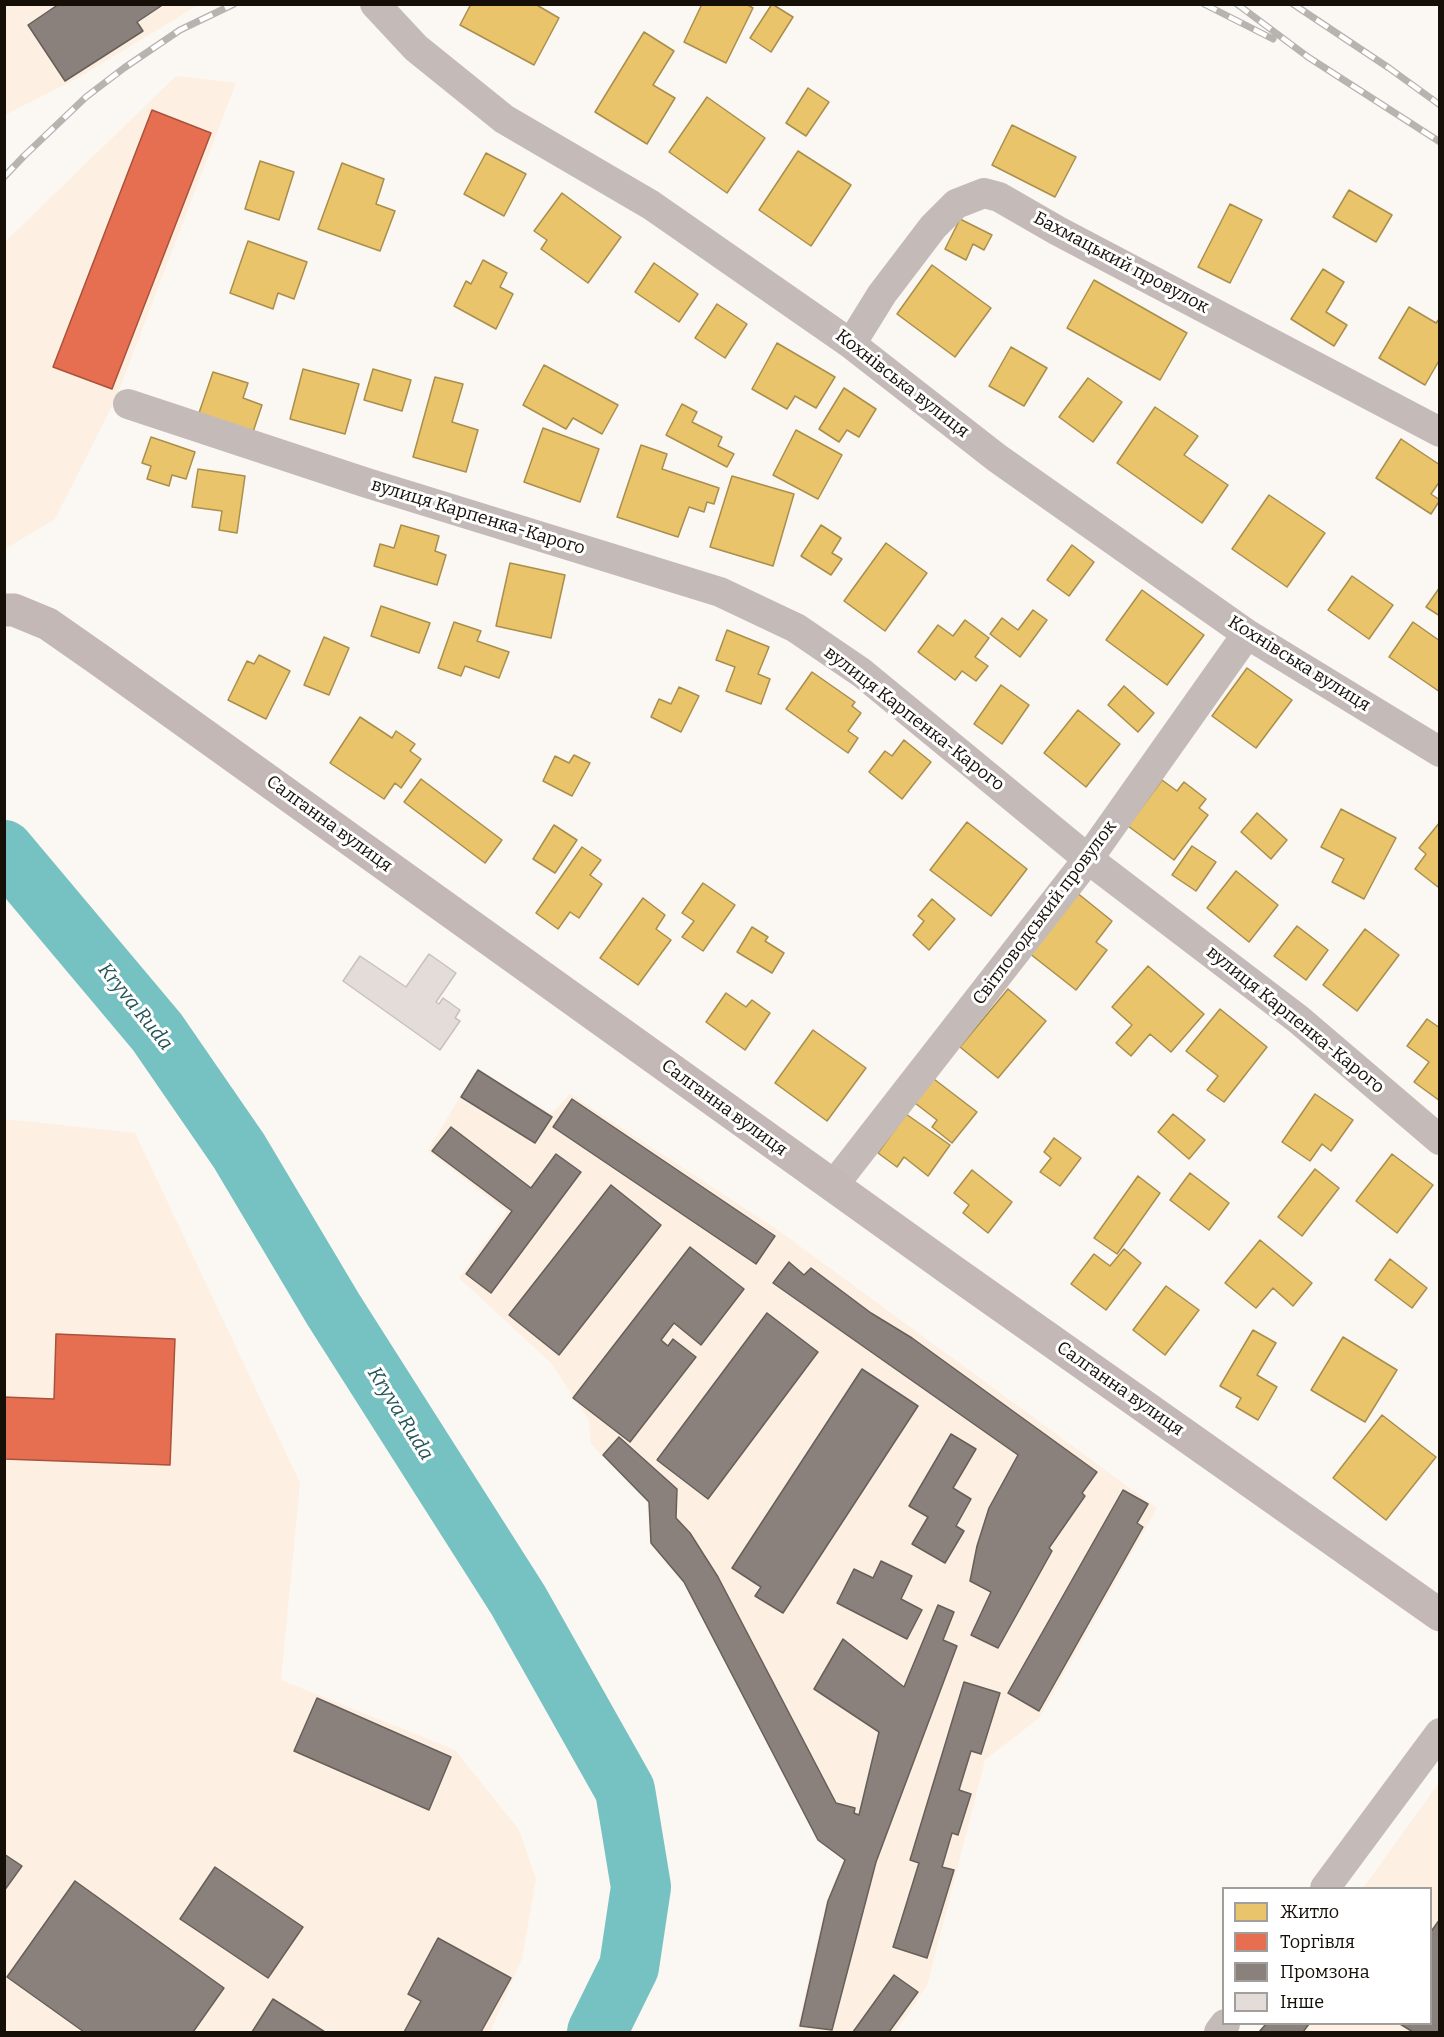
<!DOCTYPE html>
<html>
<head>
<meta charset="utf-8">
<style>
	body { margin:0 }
	#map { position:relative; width:1444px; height:2037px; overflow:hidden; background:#fbf7f2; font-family:Bitter,serif }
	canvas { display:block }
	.frame { position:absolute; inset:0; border:6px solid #150f07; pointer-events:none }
	.legend { position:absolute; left:1222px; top:1887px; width:210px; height:138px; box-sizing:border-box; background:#fff; border:2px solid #a19f9c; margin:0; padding:8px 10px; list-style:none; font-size:18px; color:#150f07 }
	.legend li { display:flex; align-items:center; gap:12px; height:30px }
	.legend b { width:30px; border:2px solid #a19f9c }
</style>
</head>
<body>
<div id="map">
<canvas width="1444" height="2037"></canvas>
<div class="frame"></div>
<ul class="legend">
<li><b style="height:16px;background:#e9c46a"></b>Житло</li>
<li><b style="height:16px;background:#e76f51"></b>Торгівля</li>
<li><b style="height:16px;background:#8a817c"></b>Промзона</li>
<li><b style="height:16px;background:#e4dcd9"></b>Інше</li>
</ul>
</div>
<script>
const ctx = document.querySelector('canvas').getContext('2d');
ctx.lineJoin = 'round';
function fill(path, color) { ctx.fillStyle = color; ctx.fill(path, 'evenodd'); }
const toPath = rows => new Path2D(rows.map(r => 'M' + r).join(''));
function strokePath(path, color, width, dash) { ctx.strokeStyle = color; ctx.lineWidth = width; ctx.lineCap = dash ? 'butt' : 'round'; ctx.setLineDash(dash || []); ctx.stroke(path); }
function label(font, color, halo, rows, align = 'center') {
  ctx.font = font + ' Bitter,serif'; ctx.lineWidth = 6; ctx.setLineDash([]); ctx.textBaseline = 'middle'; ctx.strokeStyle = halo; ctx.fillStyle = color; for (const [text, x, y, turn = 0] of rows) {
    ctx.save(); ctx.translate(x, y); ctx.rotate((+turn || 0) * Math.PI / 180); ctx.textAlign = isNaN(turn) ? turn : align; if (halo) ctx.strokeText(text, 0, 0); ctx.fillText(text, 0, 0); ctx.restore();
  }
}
const built = toPath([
	[5,5,198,5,78,78,5,115],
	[176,76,236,83,116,398,55,519,5,549,5,242],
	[477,1068,551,1114,570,1094,775,1228,1157,1508,1039,1718,985,1760,927,1986,895,2032,826,2032,797,2030,826,1902,843,1860,818,1840,683,1583,650,1544,647,1502,591,1444,589,1420,551,1363,459,1278,507,1212,428,1151],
	[5,1119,135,1133,300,1483,281,1680,455,1750,519,1830,536,1879,522,1959,490,2032,5,2032],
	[1439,1783,1439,2032,1258,2032,1264,2024,1430,2024,1430,1888,1363,1888]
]);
const homes = toPath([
	[471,4,535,4,559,18,534,65,460,25,471,4],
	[702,4,746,4,753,8,726,63,684,42,702,4],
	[772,4,793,17,771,52,750,38,772,4],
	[644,32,674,51,653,85,675,98,647,144,595,112,644,32],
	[808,88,829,102,806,136,786,123,808,88],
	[707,97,765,138,727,193,669,152,707,97],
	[1012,125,1076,157,1055,197,992,165,1012,125],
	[798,151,851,185,811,246,759,210,798,151],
	[486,153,526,174,504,216,464,194,486,153],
	[260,161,294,172,279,220,245,209,260,161],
	[342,163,384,179,376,204,395,211,380,251,318,229,342,163],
	[1349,190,1392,215,1376,242,1333,217,1349,190],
	[562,193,621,237,588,283,541,249,547,240,534,231,562,193],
	[1230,204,1262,220,1230,283,1198,267,1230,204],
	[960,219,992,235,984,250,973,244,966,260,945,249,960,219],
	[248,241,307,262,294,299,278,293,273,309,230,293,248,241],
	[483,260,507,273,500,287,513,294,496,329,454,306,466,281,471,284,483,260],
	[654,263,698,294,679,322,635,292,654,263],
	[932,265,991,308,955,357,897,314,932,265],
	[1323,269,1344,282,1326,312,1347,325,1334,346,1291,319,1323,269],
	[1094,280,1187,333,1160,380,1067,328,1094,280],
	[717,304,747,324,725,358,695,338,717,304],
	[1409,307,1436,323,1440,318,1440,359,1425,385,1379,358,1409,307],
	[777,343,835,377,816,408,795,396,787,409,752,389,777,343],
	[1011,347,1047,368,1024,406,989,386,1011,347],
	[544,365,618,405,602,434,573,418,566,429,523,405,544,365],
	[303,369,359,384,345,434,290,419,303,369],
	[373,369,411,380,402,411,364,400,373,369],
	[213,372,248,383,243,398,262,405,253,432,199,413,213,372],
	[435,377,463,384,452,422,478,430,466,472,413,457,435,377],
	[1088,378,1122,402,1093,442,1059,417,1088,378],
	[844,388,876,409,859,437,847,430,839,442,819,429,844,388],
	[682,404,697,412,692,422,722,437,718,446,734,454,727,467,666,435,682,404],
	[1155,407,1198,436,1184,455,1228,485,1202,523,1117,463,1155,407],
	[543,428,599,449,580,502,524,482,543,428],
	[796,430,842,455,818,499,773,475,796,430],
	[151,437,195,452,186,479,172,475,169,486,147,479,151,466,142,463,151,437],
	[1401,439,1440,465,1440,481,1431,494,1440,500,1431,514,1376,478,1401,439],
	[641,445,667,454,662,469,719,488,714,504,707,502,704,512,689,507,678,537,617,517,641,445],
	[198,469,245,476,237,533,219,530,222,511,192,507,198,469],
	[732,476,794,494,773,566,710,547,732,476],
	[1269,495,1325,533,1287,587,1232,549,1269,495],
	[401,525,439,536,435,551,446,555,437,585,374,566,380,544,394,548,401,525],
	[821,525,841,538,832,553,842,559,831,575,801,556,821,525],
	[886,543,927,573,885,631,844,601,886,543],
	[1072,545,1094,562,1069,596,1047,580,1072,545],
	[510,563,565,575,551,638,496,626,510,563],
	[1352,576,1393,605,1369,639,1328,610,1352,576],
	[1440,587,1440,616,1426,607,1440,587],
	[1142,590,1204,635,1167,685,1106,640,1142,590],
	[381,606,430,623,419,653,371,636,381,606],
	[1033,610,1047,620,1020,657,990,634,1002,618,1018,630,1033,610],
	[965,620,989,638,975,657,988,666,976,681,962,671,955,680,918,652,938,625,953,636,965,620],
	[454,622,481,631,477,641,509,652,499,678,465,666,461,676,438,668,454,622],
	[1413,622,1440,641,1440,692,1389,657,1413,622],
	[727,630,769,647,758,674,770,679,761,704,726,691,735,667,716,660,727,630],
	[324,637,349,648,329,695,304,685,324,637],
	[259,655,290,671,266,719,228,700,247,661,254,664,259,655],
	[1247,668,1292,700,1256,748,1212,716,1247,668],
	[812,672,855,702,852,706,861,713,848,731,858,738,848,753,786,709,812,672],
	[1001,685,1029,705,1002,744,974,724,1001,685],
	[1124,686,1154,713,1138,732,1108,705,1124,686],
	[679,687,699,696,681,732,651,717,659,699,671,704,679,687],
	[1078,710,1120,744,1086,787,1044,753,1078,710],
	[360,717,392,738,396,731,415,744,410,751,421,759,401,788,395,783,384,799,330,763,360,717],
	[904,740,931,762,902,799,869,772,885,751,892,756,904,740],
	[574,755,590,763,572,796,543,781,555,756,569,763,574,755],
	[421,779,502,840,485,863,404,802,421,779],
	[1162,780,1177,791,1184,782,1206,799,1199,808,1208,815,1174,860,1128,826,1162,780],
	[1341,809,1396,838,1364,899,1332,882,1344,859,1321,847,1341,809],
	[1257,813,1287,840,1271,859,1241,832,1257,813],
	[967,822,1027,869,991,916,930,870,967,822],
	[1440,822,1440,886,1438,887,1415,869,1426,854,1419,848,1440,822],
	[554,825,577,840,555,873,533,859,554,825],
	[1192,846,1216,862,1196,891,1172,875,1192,846],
	[582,847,601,860,590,875,602,884,579,918,570,912,558,929,536,913,582,847],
	[1236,871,1278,905,1249,942,1207,908,1236,871],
	[703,883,735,905,703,951,682,937,694,921,682,913,703,883],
	[1076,892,1112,921,1096,942,1107,950,1076,990,1029,953,1076,892],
	[643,898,665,915,656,929,671,940,638,985,600,958,643,898],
	[932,899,955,919,929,950,913,935,924,921,918,916,932,899],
	[1297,926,1328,950,1306,980,1274,956,1297,926],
	[752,927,768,937,765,941,784,953,772,973,737,952,752,927],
	[1365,929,1399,955,1357,1011,1323,985,1365,929],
	[1148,966,1204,1014,1171,1052,1150,1034,1131,1056,1116,1043,1132,1025,1112,1007,1148,966],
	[1008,989,1046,1021,998,1078,960,1047,1008,989],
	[726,993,746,1007,752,1000,770,1013,745,1050,706,1022,726,993],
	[1220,1009,1267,1047,1224,1102,1207,1090,1218,1076,1186,1051,1220,1009],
	[1427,1019,1440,1028,1440,1101,1414,1082,1429,1062,1407,1046,1427,1019],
	[813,1030,866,1068,827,1121,775,1083,813,1030],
	[930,1076,977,1112,952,1143,932,1127,937,1120,911,1100,930,1076],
	[1315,1094,1353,1120,1331,1151,1322,1144,1310,1161,1282,1142,1315,1094],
	[906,1114,950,1145,928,1176,904,1157,897,1167,878,1153,906,1114],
	[1173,1114,1205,1140,1189,1159,1158,1132,1173,1114],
	[1054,1138,1081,1158,1060,1186,1040,1172,1051,1158,1044,1152,1054,1138],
	[1392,1154,1433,1185,1397,1233,1356,1201,1392,1154],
	[1315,1169,1339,1188,1302,1236,1278,1217,1315,1169],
	[972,1170,1012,1202,988,1233,963,1213,969,1205,954,1193,972,1170],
	[1190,1173,1229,1203,1209,1230,1170,1200,1190,1173],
	[1138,1176,1160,1193,1117,1254,1094,1238,1138,1176],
	[1260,1240,1312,1283,1293,1306,1273,1288,1256,1308,1225,1283,1260,1240],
	[1124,1249,1141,1263,1106,1310,1071,1284,1094,1254,1110,1266,1124,1249],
	[1390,1259,1427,1288,1412,1308,1375,1280,1390,1259],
	[1166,1286,1199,1310,1165,1355,1133,1330,1166,1286],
	[1253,1330,1276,1343,1257,1375,1277,1387,1258,1420,1236,1407,1241,1398,1220,1386,1253,1330],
	[1343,1337,1397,1370,1365,1422,1311,1390,1343,1337],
	[1382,1415,1436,1457,1386,1520,1333,1478,1382,1415]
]);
const shops = toPath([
	[152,110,211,133,112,389,53,367,152,110],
	[56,1334,175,1339,170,1465,4,1459,4,1397,54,1399,56,1334]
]);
const industry = toPath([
	[59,4,164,4,137,22,143,31,65,81,28,25,59,4],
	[478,1070,552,1117,535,1143,461,1097,478,1070],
	[572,1099,775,1236,756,1264,553,1127,572,1099],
	[451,1127,531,1188,556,1154,581,1172,491,1293,466,1274,512,1211,432,1151,451,1127],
	[611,1185,661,1225,559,1355,509,1315,611,1185],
	[690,1247,744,1289,701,1345,674,1323,661,1340,668,1346,673,1339,696,1357,630,1442,573,1398,690,1247],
	[789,1262,804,1275,811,1268,871,1313,912,1338,1097,1472,1082,1493,1085,1496,1049,1548,1052,1551,998,1648,971,1635,991,1592,970,1581,977,1546,989,1508,1018,1455,773,1283,789,1262],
	[767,1313,818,1352,708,1499,657,1460,767,1313],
	[862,1369,918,1406,783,1613,755,1596,761,1587,732,1568,862,1369],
	[951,1434,976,1449,953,1488,971,1499,956,1526,964,1531,945,1563,912,1544,928,1517,909,1506,951,1434],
	[619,1437,677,1489,676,1518,690,1533,718,1577,836,1803,855,1808,854,1813,859,1815,879,1732,814,1689,843,1639,904,1687,938,1605,954,1612,943,1640,957,1646,876,1862,832,2030,800,2026,828,1901,845,1860,818,1840,684,1582,651,1543,649,1502,603,1455,619,1437],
	[1123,1490,1148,1504,1137,1523,1143,1527,1039,1711,1008,1693,1123,1490],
	[881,1561,912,1576,901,1599,922,1610,907,1639,837,1603,854,1569,873,1578,881,1561],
	[964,1682,1000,1693,981,1754,971,1751,959,1790,971,1794,958,1835,952,1833,942,1867,954,1870,927,1958,893,1947,919,1863,910,1860,964,1682],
	[317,1698,451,1757,429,1810,294,1751,317,1698],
	[4,1854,22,1866,4,1891,4,1854],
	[215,1867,303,1927,268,1978,180,1919,215,1867],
	[75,1881,224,1988,193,2032,84,2032,7,1977,75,1881],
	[1440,1919,1440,2032,1413,2032,1400,2024,1430,2024,1430,1933,1440,1919],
	[438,1938,511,1978,481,2032,404,2032,421,2001,408,1994,438,1938],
	[894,1975,918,1992,889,2032,853,2032,894,1975],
	[273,1999,325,2032,252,2032,273,1999],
	[1266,2024,1309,2024,1303,2032,1259,2032,1266,2024]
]);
const river = toPath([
	[4,850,157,1032,239,1151,333,1309,518,1600,625,1790,641,1887,629,1967,597,2032]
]);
const building = toPath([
	[429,954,456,973,436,1002,439,1004,443,998,460,1010,455,1018,460,1021,440,1050,343,981,360,956,406,987,429,954]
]);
const street = toPath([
	[375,4,416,48,504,119,651,205,851,344,997,458,1247,634,1440,752],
	[851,344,882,294,933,227,956,204,984,193,999,197,1058,231,1440,432],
	[128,404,367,483,720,592,796,628,862,673,1088,859,1298,1019,1440,1140],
	[833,1186,1088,859,1247,634],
	[1325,1888,1440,1733],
	[1219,2032,1225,2024]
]);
const secondary = toPath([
	[4,610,14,610,48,624,101,661,951,1270,1440,1615]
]);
const rail = toPath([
	[1204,4,1273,39],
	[1237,4,1308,57,1440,142],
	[1293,4,1389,68,1440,105],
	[4,177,24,156,86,97,124,68,180,30,234,4]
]);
const streetNames = [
	["Бахмацький провулок",1121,263,28],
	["Кохнівська вулиця",902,384,38],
	["вулиця Карпенка-Карого",478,517,17],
	["Кохнівська вулиця",1299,664,32],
	["вулиця Карпенка-Карого",914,719,38],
	["Салганна вулиця",329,824,36],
	["Світловодський провулок",1045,913,-53],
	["вулиця Карпенка-Карого",1295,1020,39],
	["Салганна вулиця",724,1108,36],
	["Салганна вулиця",1120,1389,35]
];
const waterNames = [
	["Kryva Ruda",135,1007,51],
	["Kryva Ruda",400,1414,58]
];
fill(built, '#fdf0e2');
fill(homes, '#e9c46a');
strokePath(homes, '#a98e4c', 1.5);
fill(shops, '#e76f51');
strokePath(shops, '#a8523b', 1.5);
fill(industry, '#8a817c');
strokePath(industry, '#675f59', 1.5);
strokePath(river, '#76c2c2', 60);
fill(building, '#e4dcd9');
strokePath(building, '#c8c1bd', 1.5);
strokePath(street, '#c4bab8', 30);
strokePath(secondary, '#c3b8b6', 33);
strokePath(rail, '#b9b3b0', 7);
strokePath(rail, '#fff', 4.5, [14]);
label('18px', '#150f07', '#fff', streetNames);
label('italic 20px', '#255456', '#fff', waterNames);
</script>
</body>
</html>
